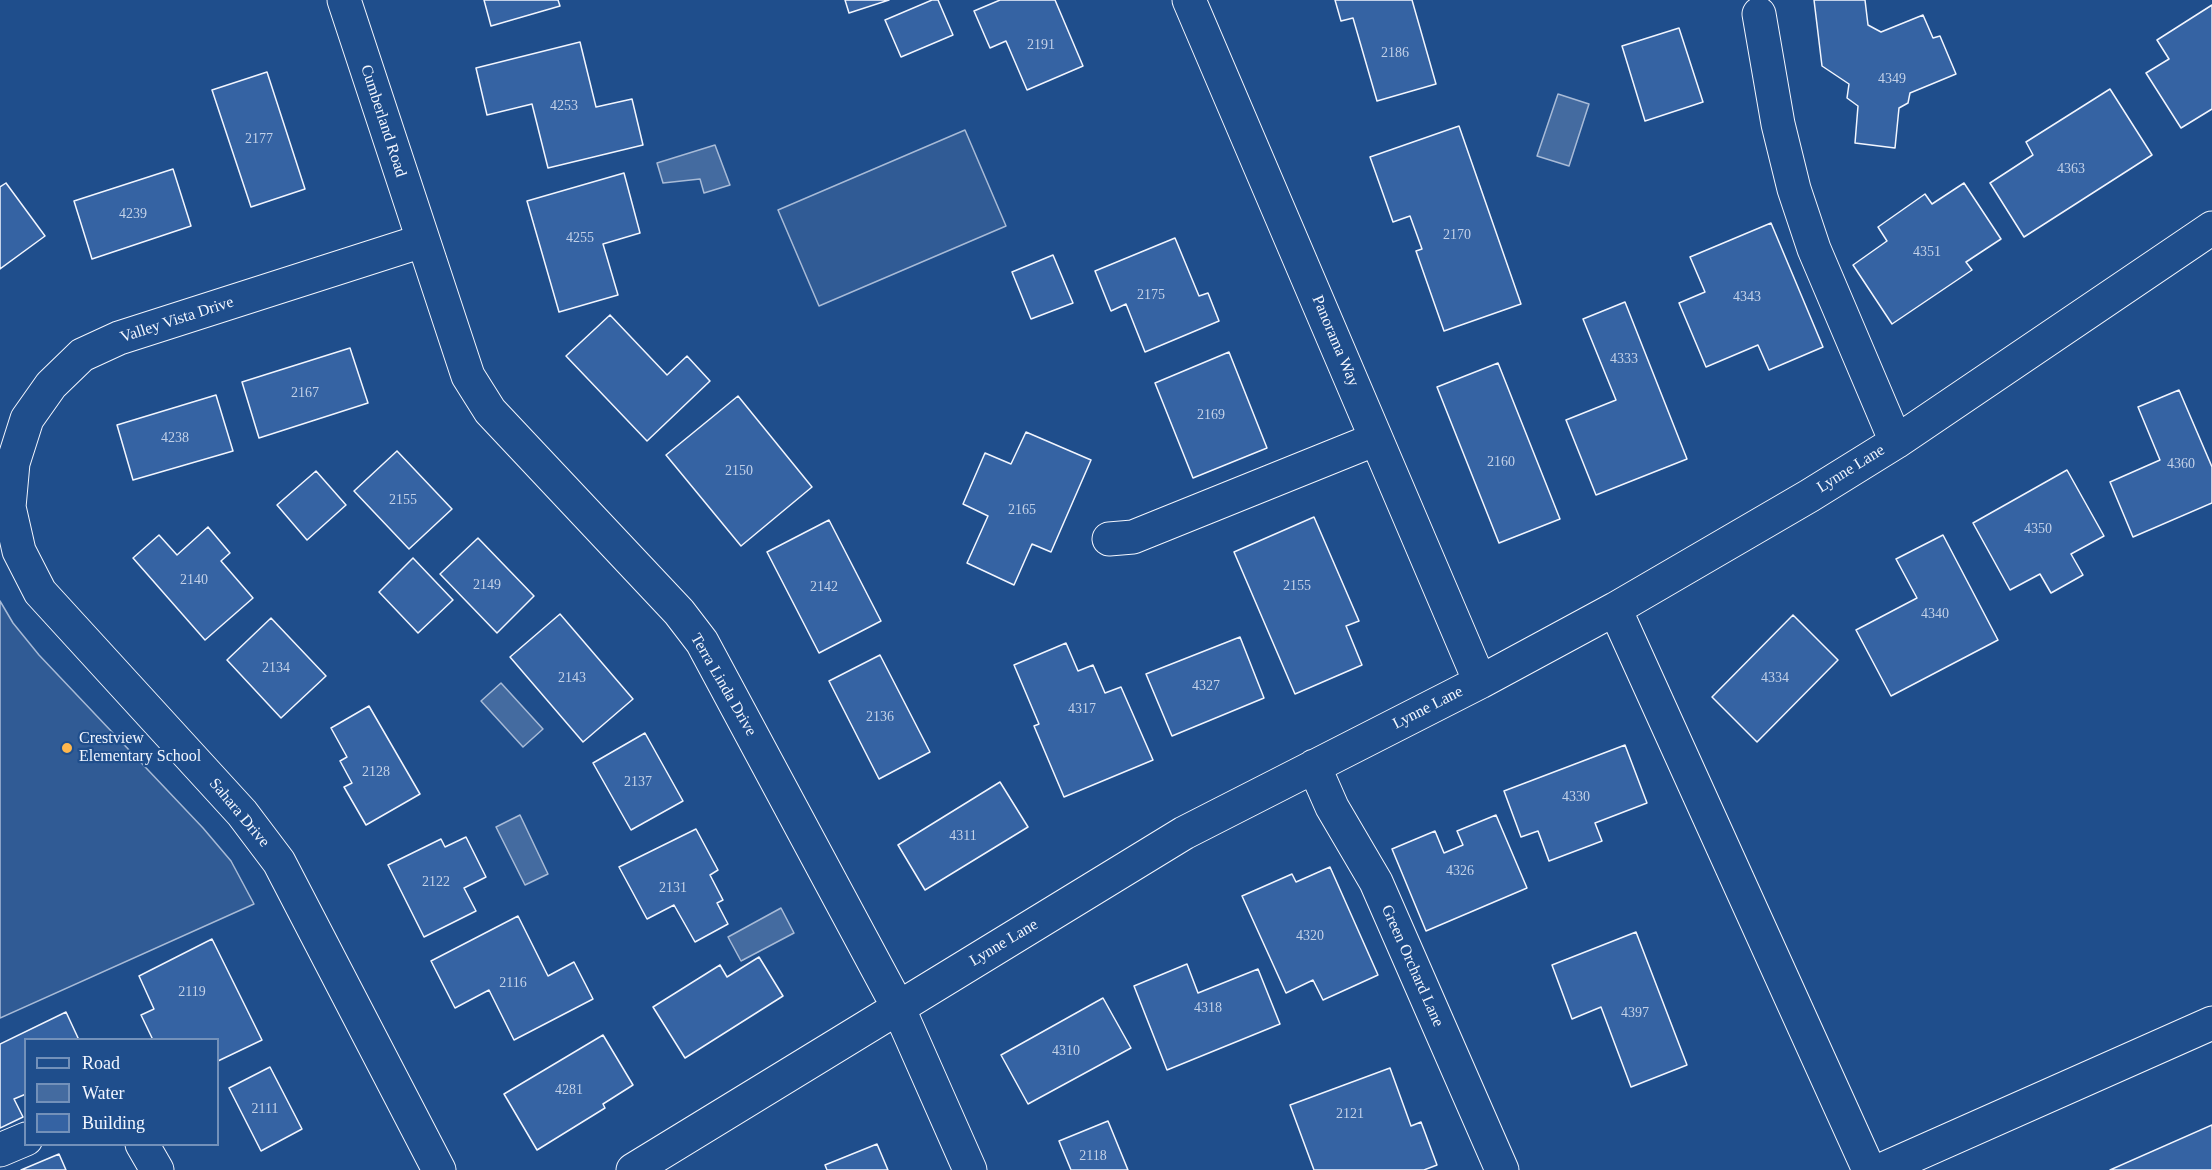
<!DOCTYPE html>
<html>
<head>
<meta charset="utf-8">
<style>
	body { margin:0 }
	#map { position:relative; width:2212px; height:1170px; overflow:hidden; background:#1f4e8c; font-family:"Times New Roman",serif }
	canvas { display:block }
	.legend { position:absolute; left:24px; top:1038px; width:195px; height:108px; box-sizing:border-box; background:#1f4e8c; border:2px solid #7391ba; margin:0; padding:8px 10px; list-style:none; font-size:18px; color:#f2f6ff }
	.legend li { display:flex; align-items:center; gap:12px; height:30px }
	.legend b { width:30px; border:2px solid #7391ba }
</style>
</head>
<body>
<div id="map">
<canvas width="2212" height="1170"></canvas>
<ul class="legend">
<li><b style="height:8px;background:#1f4e8c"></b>Road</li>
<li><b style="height:16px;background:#446ba0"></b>Water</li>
<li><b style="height:16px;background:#3563a3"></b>Building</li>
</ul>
</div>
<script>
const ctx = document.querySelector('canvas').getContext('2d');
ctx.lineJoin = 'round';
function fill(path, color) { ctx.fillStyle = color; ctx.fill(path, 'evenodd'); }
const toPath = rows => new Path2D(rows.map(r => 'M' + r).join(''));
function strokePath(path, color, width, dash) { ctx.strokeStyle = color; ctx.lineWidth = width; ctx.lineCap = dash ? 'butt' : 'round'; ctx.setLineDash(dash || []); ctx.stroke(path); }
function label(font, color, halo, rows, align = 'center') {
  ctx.font = font + ' "Times New Roman",serif'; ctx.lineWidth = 4.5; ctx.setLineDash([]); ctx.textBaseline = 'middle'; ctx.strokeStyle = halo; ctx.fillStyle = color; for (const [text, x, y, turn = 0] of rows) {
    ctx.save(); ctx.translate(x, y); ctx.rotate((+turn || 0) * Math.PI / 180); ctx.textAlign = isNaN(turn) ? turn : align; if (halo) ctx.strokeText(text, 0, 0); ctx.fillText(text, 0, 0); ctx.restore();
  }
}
const built = toPath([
	[965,130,1006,226,819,306,778,210,965,130],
	[0,601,13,623,39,655,203,828,231,861,254,904,0,1018,0,601]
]);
const water = toPath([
	[1558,94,1589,104,1569,166,1537,156,1558,94],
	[715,145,730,185,704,193,700,179,663,183,657,163,715,145],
	[501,683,543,729,523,747,481,701,501,683],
	[520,815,548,874,525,885,496,827,520,815],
	[781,908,794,933,741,961,728,937,781,908]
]);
const building = toPath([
	[484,0,558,0,560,6,491,26,484,0],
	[845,0,889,0,849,13,845,0],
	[932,0,938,0,953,35,901,57,885,20,932,0],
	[1000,0,1055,0,1083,66,1027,90,1006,41,990,48,974,11,1000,0],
	[1335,0,1412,0,1436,84,1377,101,1353,18,1341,21,1335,0],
	[1814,0,1865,0,1868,25,1881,32,1923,15,1933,38,1940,36,1956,74,1910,93,1908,103,1899,108,1895,148,1855,143,1858,106,1847,98,1849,84,1822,66,1814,0],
	[2212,5,2212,109,2181,128,2146,73,2169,59,2157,40,2212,5],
	[1679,28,1703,102,1645,121,1622,46,1679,28],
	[580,42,596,107,632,99,643,145,548,168,532,104,487,115,476,68,580,42],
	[267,72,305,189,251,207,212,90,267,72],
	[2110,89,2152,155,2024,237,1990,183,2033,155,2026,142,2110,89],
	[1459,126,1521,304,1444,331,1416,251,1422,249,1410,216,1393,222,1370,157,1459,126],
	[173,169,191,226,92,259,74,201,173,169],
	[624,173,640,233,603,244,618,295,559,312,527,201,624,173],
	[6,183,45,236,0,269,0,187,6,183],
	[1964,183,2001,239,1966,262,1972,270,1892,324,1853,265,1887,241,1878,227,1925,194,1932,204,1964,183],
	[1771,223,1823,347,1769,370,1758,345,1706,367,1679,303,1705,292,1690,257,1771,223],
	[1175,238,1199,296,1208,293,1219,321,1145,352,1126,304,1111,311,1095,271,1175,238],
	[1053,255,1073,303,1031,319,1012,272,1053,255],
	[1625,302,1687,459,1596,495,1566,420,1616,400,1583,319,1625,302],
	[610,315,667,375,687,356,710,381,647,441,566,356,610,315],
	[350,348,368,403,259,438,242,382,350,348],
	[1229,352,1267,448,1193,478,1155,383,1229,352],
	[1498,363,1560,519,1499,543,1437,387,1498,363],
	[2179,390,2212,467,2212,503,2133,537,2110,482,2160,460,2138,407,2179,390],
	[216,395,233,451,133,480,117,425,216,395],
	[738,396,812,487,741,546,666,455,738,396],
	[1026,432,1091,460,1051,552,1032,544,1014,585,967,563,988,516,963,504,985,453,1011,464,1026,432],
	[397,451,452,509,409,549,354,491,397,451],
	[2067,470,2104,536,2071,554,2083,575,2051,593,2040,574,2010,590,1973,523,2067,470],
	[316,471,346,505,307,540,277,505,316,471],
	[1314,517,1359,621,1346,626,1362,665,1295,694,1234,552,1314,517],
	[829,520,881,621,819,653,767,552,829,520],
	[208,527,230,553,221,561,253,598,205,640,133,558,159,535,177,555,208,527],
	[1943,535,1998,640,1891,696,1856,630,1917,598,1896,559,1943,535],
	[478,538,534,596,497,633,440,574,478,538],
	[413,558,453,600,418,633,379,592,413,558],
	[560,614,633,699,583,742,510,657,560,614],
	[1793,615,1838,660,1757,742,1712,697,1793,615],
	[271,618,326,676,281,718,227,660,271,618],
	[1240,637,1264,698,1172,736,1146,674,1240,637],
	[1066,643,1078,671,1093,665,1105,693,1121,687,1153,760,1064,797,1034,726,1039,724,1014,665,1066,643],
	[880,655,930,752,879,779,829,681,880,655],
	[369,706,420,794,366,825,344,787,352,783,340,761,347,757,331,728,369,706],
	[645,733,683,801,631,830,593,763,645,733],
	[1625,745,1647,803,1595,823,1602,841,1549,861,1538,831,1521,837,1504,791,1625,745],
	[1000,782,1028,827,925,890,898,845,1000,782],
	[1496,815,1527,888,1426,931,1392,849,1435,831,1444,853,1463,845,1457,831,1496,815],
	[696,829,718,870,710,875,723,900,717,903,728,924,695,942,674,905,647,919,619,867,696,829],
	[466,837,486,877,464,888,476,911,424,937,388,865,441,839,445,847,466,837],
	[1330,867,1378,975,1323,1000,1313,980,1286,993,1242,896,1292,874,1296,882,1330,867],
	[518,916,548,976,574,962,593,999,514,1040,489,990,455,1008,431,961,518,916],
	[1636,932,1687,1065,1631,1087,1601,1007,1572,1019,1552,965,1636,932],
	[212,939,262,1040,218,1061,218,1040,153,1040,141,1015,154,1009,139,976,212,939],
	[759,957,783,996,685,1058,653,1007,720,965,727,977,759,957],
	[1187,964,1198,993,1258,969,1280,1024,1167,1070,1134,986,1187,964],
	[1103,998,1131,1048,1028,1104,1001,1055,1103,998],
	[66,1012,79,1040,26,1040,26,1094,14,1099,23,1117,0,1128,0,1044,66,1012],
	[603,1035,633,1085,603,1104,605,1108,537,1150,504,1094,603,1035],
	[270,1067,302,1129,261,1151,229,1088,270,1067],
	[1390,1068,1411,1126,1421,1122,1437,1165,1424,1170,1314,1170,1290,1105,1390,1068],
	[1108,1121,1128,1170,1071,1170,1059,1141,1108,1121],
	[2212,1125,2212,1170,2110,1170,2212,1125],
	[877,1144,888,1170,827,1170,825,1165,877,1144],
	[59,1154,66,1170,21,1170,59,1154]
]);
const minor = toPath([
	[344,0,468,376,490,411,679,612,702,642,898,1007,970,1170],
	[1189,0,1480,682],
	[1759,14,1778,124,1794,189,1814,249,1896,442],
	[422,241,119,338,82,355,51,385,27,419,13,463,9,507,19,551,40,592,242,813,279,862,439,1170],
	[1109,539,1133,537,1376,439],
	[1615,609,1869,1170],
	[1314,766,1332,807,1376,882,1502,1170],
	[142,1144,157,1170],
	[0,1150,26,1139],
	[633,1170,1184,833,1480,682,1615,609,1809,496,1896,442,2212,228],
	[1881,1170,2212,1023]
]);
const markers = [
	[67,748,6,"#ffb74d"]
];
const numberNames = [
	["2191",1041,45],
	["2186",1395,53],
	["4349",1892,79],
	["4253",564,106],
	["2177",259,139],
	["4363",2071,169],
	["4239",133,214],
	["2170",1457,235],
	["4255",580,238],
	["4351",1927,252],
	["2175",1151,295],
	["4343",1747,297],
	["4333",1624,359],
	["2167",305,393],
	["2169",1211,415],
	["4238",175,438],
	["2160",1501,462],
	["4360",2181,464],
	["2150",739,471],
	["2155",403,500],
	["2165",1022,510],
	["4350",2038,529],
	["2140",194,580],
	["2149",487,585],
	["2155",1297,586],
	["2142",824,587],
	["4340",1935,614],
	["2134",276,668],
	["2143",572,678],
	["4334",1775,678],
	["4327",1206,686],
	["4317",1082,709],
	["2136",880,717],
	["2128",376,772],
	["2137",638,782],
	["4330",1576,797],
	["4311",963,836],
	["4326",1460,871],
	["2122",436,882],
	["2131",673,888],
	["4320",1310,936],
	["2116",513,983],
	["2119",192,992],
	["4318",1208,1008],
	["4397",1635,1013],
	["4310",1066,1051],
	["4281",569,1090],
	["2111",265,1109],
	["2121",1350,1114],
	["2118",1093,1156]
];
const streetNames = [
	["Cumberland Road",383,121,72],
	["Valley Vista Drive",177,320,-18],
	["Panorama Way",1335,341,67],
	["Lynne Lane",1851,469,-32],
	["Terra Linda Drive",723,685,60],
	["Lynne Lane",1428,708,-27],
	["Sahara Drive",239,813,50],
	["Lynne Lane",1004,943,-31],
	["Green Orchard Lane",1412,966,66]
];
const poiNames = [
	["Crestview",79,739],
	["Elementary School",79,757]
];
fill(built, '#305b95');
strokePath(built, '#a8bbd7', 1.5);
fill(water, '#446ba0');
strokePath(water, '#a8bbd7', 1.5);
fill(building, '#3563a3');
strokePath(building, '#f2f6ff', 1.5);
strokePath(minor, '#f2f6ff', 35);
strokePath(minor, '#1f4e8c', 33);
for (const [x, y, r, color] of markers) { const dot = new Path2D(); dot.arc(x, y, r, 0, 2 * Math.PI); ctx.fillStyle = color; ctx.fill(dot); strokePath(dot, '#1f4e8c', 2); }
label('14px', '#c3d1e8', null, numberNames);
label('16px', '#f2f6ff', '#1f4e8c', streetNames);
label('16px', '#f2f6ff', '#1f4e8c', poiNames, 'left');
</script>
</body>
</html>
